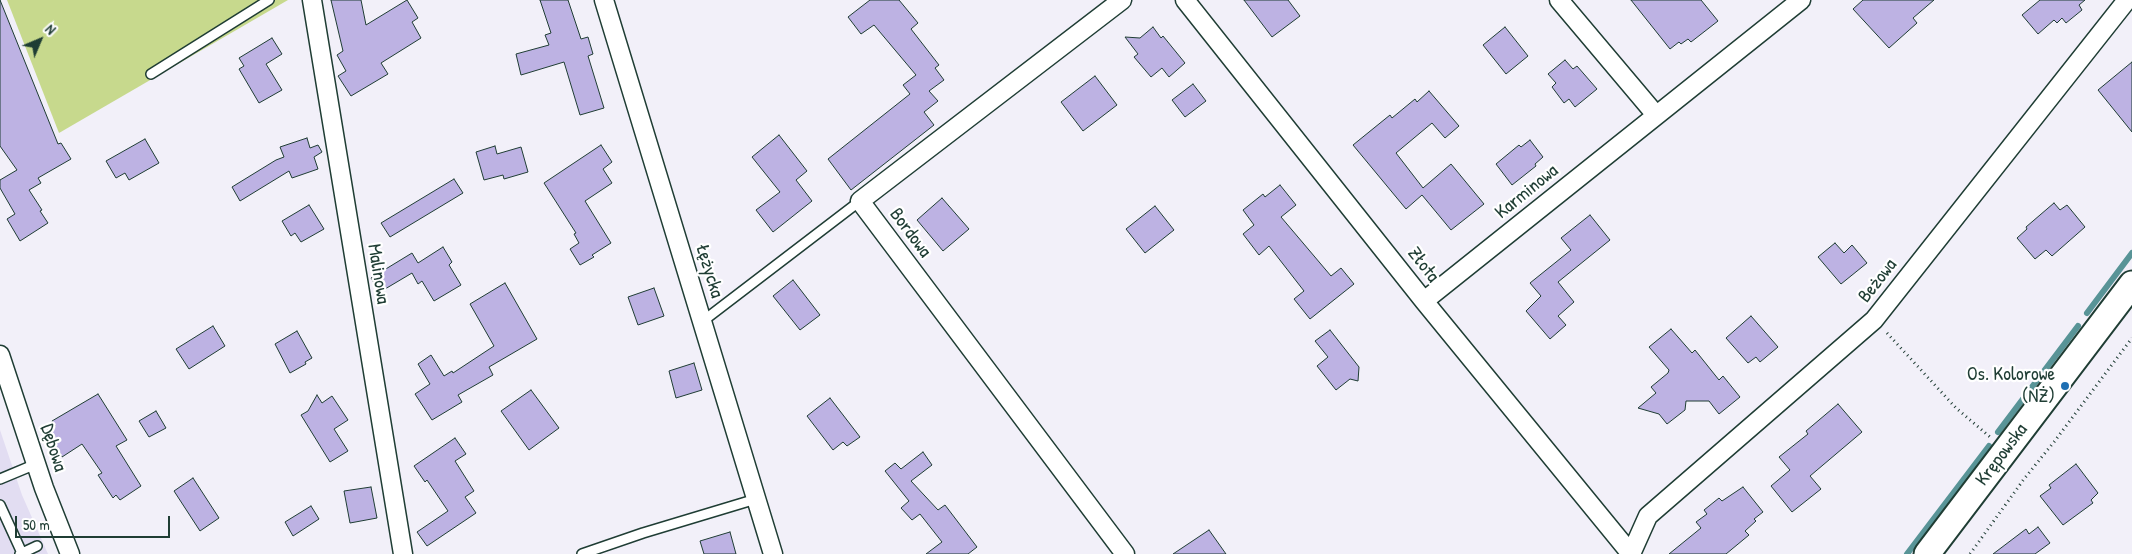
<!DOCTYPE html>
<html>
<head>
<meta charset="utf-8">
<style>
	body { margin:0 }
	#map { position:relative; width:2132px; height:554px; overflow:hidden; background:#f2f0f9; font-family:"Patrick Hand",sans-serif }
	canvas { display:block }
	.north { position:absolute; left:15px; top:15px; width:50px; height:50px; -webkit-text-stroke:4px #fff; paint-order:stroke; rotate:45deg; font-size:14px; font-weight:700; line-height:20px; text-align:center; color:#1f3d34 }
	.north::after { content:''; display:block; margin:auto; width:18px; height:22px; background:#1f3d34; clip-path:polygon(50% 0,100% 100%,50% 72%,0 100%) }
	.scale { position:absolute; left:15px; top:516px; width:155px; height:22px; box-sizing:border-box; border:2px solid #1f3d34; border-top:0; padding-left:6px; font-size:15px; line-height:18px; white-space:nowrap; color:#1f3d34; -webkit-text-stroke:4px #fff; paint-order:stroke }
</style>
</head>
<body>
<div id="map">
<canvas width="2132" height="554"></canvas>
<div class="north">N</div>
<div class="scale">50 m</div>
</div>
<script>
const ctx = document.querySelector('canvas').getContext('2d');
ctx.lineJoin = 'round';
function fill(path, color) { ctx.fillStyle = color; ctx.fill(path, 'evenodd'); }
const toPath = rows => new Path2D(rows.map(r => 'M' + r).join(''));
function strokePath(path, color, width, dash) { ctx.strokeStyle = color; ctx.lineWidth = width; ctx.lineCap = dash ? 'butt' : 'round'; ctx.setLineDash(dash || []); ctx.stroke(path); }
function label(font, color, halo, rows, align = 'center') {
  ctx.font = font + ' "Patrick Hand",sans-serif'; ctx.lineWidth = 4.5; ctx.setLineDash([]); ctx.textBaseline = 'middle'; ctx.strokeStyle = halo; ctx.fillStyle = color; for (const [text, x, y, turn = 0] of rows) {
    ctx.save(); ctx.translate(x, y); ctx.rotate((+turn || 0) * Math.PI / 180); ctx.textAlign = isNaN(turn) ? turn : align; if (halo) ctx.strokeText(text, 0, 0); ctx.fillText(text, 0, 0); ctx.restore();
  }
}
const built = toPath([
	[0,430,22,495,48,554,0,554]
]);
const green = toPath([
	[7,0,288,0,59,133]
]);
const stream = toPath([
	[2087,313,2132,253],
	[1998,432,2078,326],
	[1907,554,1989,446]
]);
const building = toPath([
	[0,0,58,144,61,143,71,159,38,178,41,183,29,190,42,210,40,211,48,223,20,241,7,219,15,214,0,188,0,180,17,170,0,146,0,0],
	[331,0,361,0,366,25,407,0,418,18,412,22,421,38,381,63,388,74,351,96,338,76,346,71,337,55,343,51,331,0],
	[540,0,568,0,581,39,588,37,593,54,588,56,604,108,580,115,564,62,521,75,516,54,549,45,545,35,551,33,540,0],
	[870,0,899,0,918,23,911,29,939,65,935,68,944,80,929,91,938,101,924,112,934,125,851,190,828,159,910,94,903,85,916,75,874,25,861,34,848,17,870,0],
	[1244,0,1288,0,1300,16,1272,37,1244,0],
	[1631,0,1701,0,1718,21,1691,42,1688,39,1681,44,1679,42,1670,49,1631,0],
	[1863,0,1934,0,1913,18,1917,23,1889,48,1853,9,1863,0],
	[2040,0,2085,0,2079,5,2082,10,2066,23,2062,18,2057,23,2054,20,2038,34,2022,15,2040,0],
	[1153,27,1161,38,1163,36,1185,63,1169,77,1162,68,1151,77,1134,57,1138,54,1125,37,1140,38,1153,27],
	[1505,27,1528,56,1506,74,1483,45,1505,27],
	[272,38,282,54,266,64,282,90,259,103,239,69,244,66,239,58,272,38],
	[1565,60,1573,69,1577,66,1597,89,1575,107,1569,99,1564,103,1552,87,1556,83,1548,74,1565,60],
	[2132,62,2132,132,2098,90,2132,62],
	[1095,76,1117,105,1083,131,1061,102,1095,76],
	[1193,84,1206,101,1185,117,1172,100,1193,84],
	[1429,91,1459,126,1445,138,1432,123,1396,153,1423,188,1451,164,1484,204,1451,230,1422,195,1406,209,1353,145,1390,115,1392,118,1415,99,1417,102,1429,91],
	[779,135,807,171,796,180,812,201,773,232,756,210,780,192,752,157,779,135],
	[307,138,310,148,318,145,322,152,314,157,318,169,292,178,289,171,240,201,232,187,276,160,284,157,280,147,307,138],
	[145,139,159,163,129,180,125,173,116,178,106,161,145,139],
	[1530,140,1543,157,1535,164,1536,166,1512,185,1496,164,1519,145,1521,147,1530,140],
	[601,145,612,162,603,169,612,183,585,201,611,243,592,255,594,257,580,265,570,249,579,243,574,234,576,233,544,183,601,145],
	[495,146,497,154,521,147,528,172,504,179,503,175,484,180,476,152,495,146],
	[454,179,463,193,390,237,381,223,454,179],
	[1280,185,1296,205,1281,217,1331,276,1341,268,1354,284,1310,319,1294,299,1304,291,1269,246,1259,255,1243,234,1254,225,1243,210,1263,194,1265,197,1280,185],
	[942,198,969,229,943,251,917,220,942,198],
	[2054,203,2060,210,2067,205,2085,227,2052,256,2046,250,2035,259,2017,238,2027,229,2026,227,2054,203],
	[309,205,324,229,301,242,295,233,291,236,282,221,309,205],
	[1155,206,1174,230,1145,253,1126,229,1155,206],
	[1590,215,1610,240,1558,282,1574,302,1558,316,1566,325,1550,339,1526,311,1541,296,1530,283,1571,250,1561,238,1590,215],
	[1835,243,1844,253,1852,245,1867,263,1841,284,1818,257,1835,243],
	[443,247,452,262,449,265,461,285,434,301,422,281,418,284,412,273,380,292,371,278,412,253,418,263,443,247],
	[793,280,820,315,800,330,773,296,793,280],
	[505,283,537,339,489,367,493,375,458,395,462,402,432,420,415,394,430,384,418,364,431,355,444,376,452,371,453,373,494,346,470,304,505,283],
	[654,288,664,316,638,325,628,297,654,288],
	[1751,316,1778,347,1760,362,1756,357,1748,363,1726,338,1751,316],
	[213,326,225,346,189,369,176,349,213,326],
	[1671,329,1692,353,1695,350,1719,380,1723,376,1740,397,1719,414,1709,401,1686,401,1685,410,1667,424,1659,414,1638,408,1656,393,1651,387,1668,373,1669,370,1649,347,1671,329],
	[1330,330,1359,367,1358,381,1350,379,1336,390,1317,366,1328,357,1315,341,1330,330],
	[297,331,312,358,305,362,306,364,290,373,275,344,297,331],
	[694,363,702,390,676,398,669,371,694,363],
	[531,390,559,428,529,450,501,411,531,390],
	[98,394,127,440,116,446,141,486,120,500,116,495,113,498,98,475,102,473,82,444,62,457,46,431,55,426,52,421,98,394],
	[317,395,322,403,332,396,348,420,334,429,348,451,330,462,301,415,308,411,317,395],
	[830,398,860,437,847,446,843,442,833,450,807,416,830,398],
	[1838,404,1862,432,1810,476,1821,489,1792,512,1771,486,1790,470,1779,457,1808,434,1806,431,1838,404],
	[156,411,166,428,149,437,139,421,156,411],
	[455,438,466,454,455,461,474,491,465,497,476,513,427,546,417,532,448,511,427,480,425,482,414,466,455,438],
	[923,452,932,465,911,481,938,510,945,505,977,547,968,554,926,554,942,542,920,514,912,520,901,508,909,501,885,471,895,463,901,469,923,452],
	[2076,464,2098,493,2091,500,2093,503,2063,525,2040,496,2051,488,2049,485,2076,464],
	[193,478,219,518,200,531,174,491,193,478],
	[371,487,377,518,350,523,344,491,371,487],
	[1743,487,1763,512,1754,519,1756,521,1745,531,1749,535,1726,554,1669,554,1701,528,1696,522,1707,514,1704,510,1719,498,1722,501,1743,487],
	[311,506,319,519,293,536,285,522,311,506],
	[2038,527,2050,543,2035,554,1993,554,2026,529,2029,534,2038,527],
	[1209,530,1226,554,1173,554,1209,530],
	[730,532,736,554,704,554,700,541,730,532]
]);
const path = toPath([
	[1887,333,1956,408,1990,437],
	[1970,554,2024,479,2054,442,2132,338]
]);
const lane = toPath([
	[151,74,269,0],
	[703,321,860,201],
	[0,479,36,464],
	[0,505,22,553],
	[20,554,37,546],
	[582,554,643,533,756,499]
]);
const street = toPath([
	[312,0,403,554],
	[604,0,773,554],
	[1122,0,860,201,1125,554],
	[1185,0,1424,301,1631,554],
	[1559,0,1656,115],
	[1424,301,1801,0],
	[0,355,44,488,70,554],
	[1631,554,1648,516,1874,320,2127,0]
]);
const secondary = toPath([
	[1927,554,2132,284]
]);
const markers = [
	[2065,386,5,"#1f6fb2"]
];
const streetNames = [
	["Karminowa",1527,192,-39],
	["Bordowa",910,233,53],
	["Złota",1423,265,52],
	["Łężycka",709,271,73],
	["Malinowa",378,274,81],
	["Beżowa",1878,281,-52],
	["Dębowa",53,448,72],
	["Krępowska",2002,455,-53]
];
const poiNames = [
	["Os. Kolorowe",2055,375],
	["(NŻ)",2055,397]
];
fill(built, '#e2ddf2');
fill(green, '#c7d98d');
strokePath(stream, '#589497', 6);
fill(building, '#bdb2e3');
strokePath(building, '#1f3d34', 1);
strokePath(lane, '#1f3d34', 12);
strokePath(street, '#1f3d34', 21);
strokePath(secondary, '#1f3d34', 29);
strokePath(path, '#1f3d34', 3, [1, 4]);
strokePath(lane, '#fff', 9);
strokePath(street, '#fff', 18);
strokePath(secondary, '#fff', 25);
for (const [x, y, r, color] of markers) { const dot = new Path2D(); dot.arc(x, y, r, 0, 2 * Math.PI); ctx.fillStyle = color; ctx.fill(dot); strokePath(dot, '#fff', 2); }
label('19px', '#1f3d34', '#fff', streetNames);
label('19px', '#1f3d34', '#fff', poiNames, 'right');
</script>
</body>
</html>
